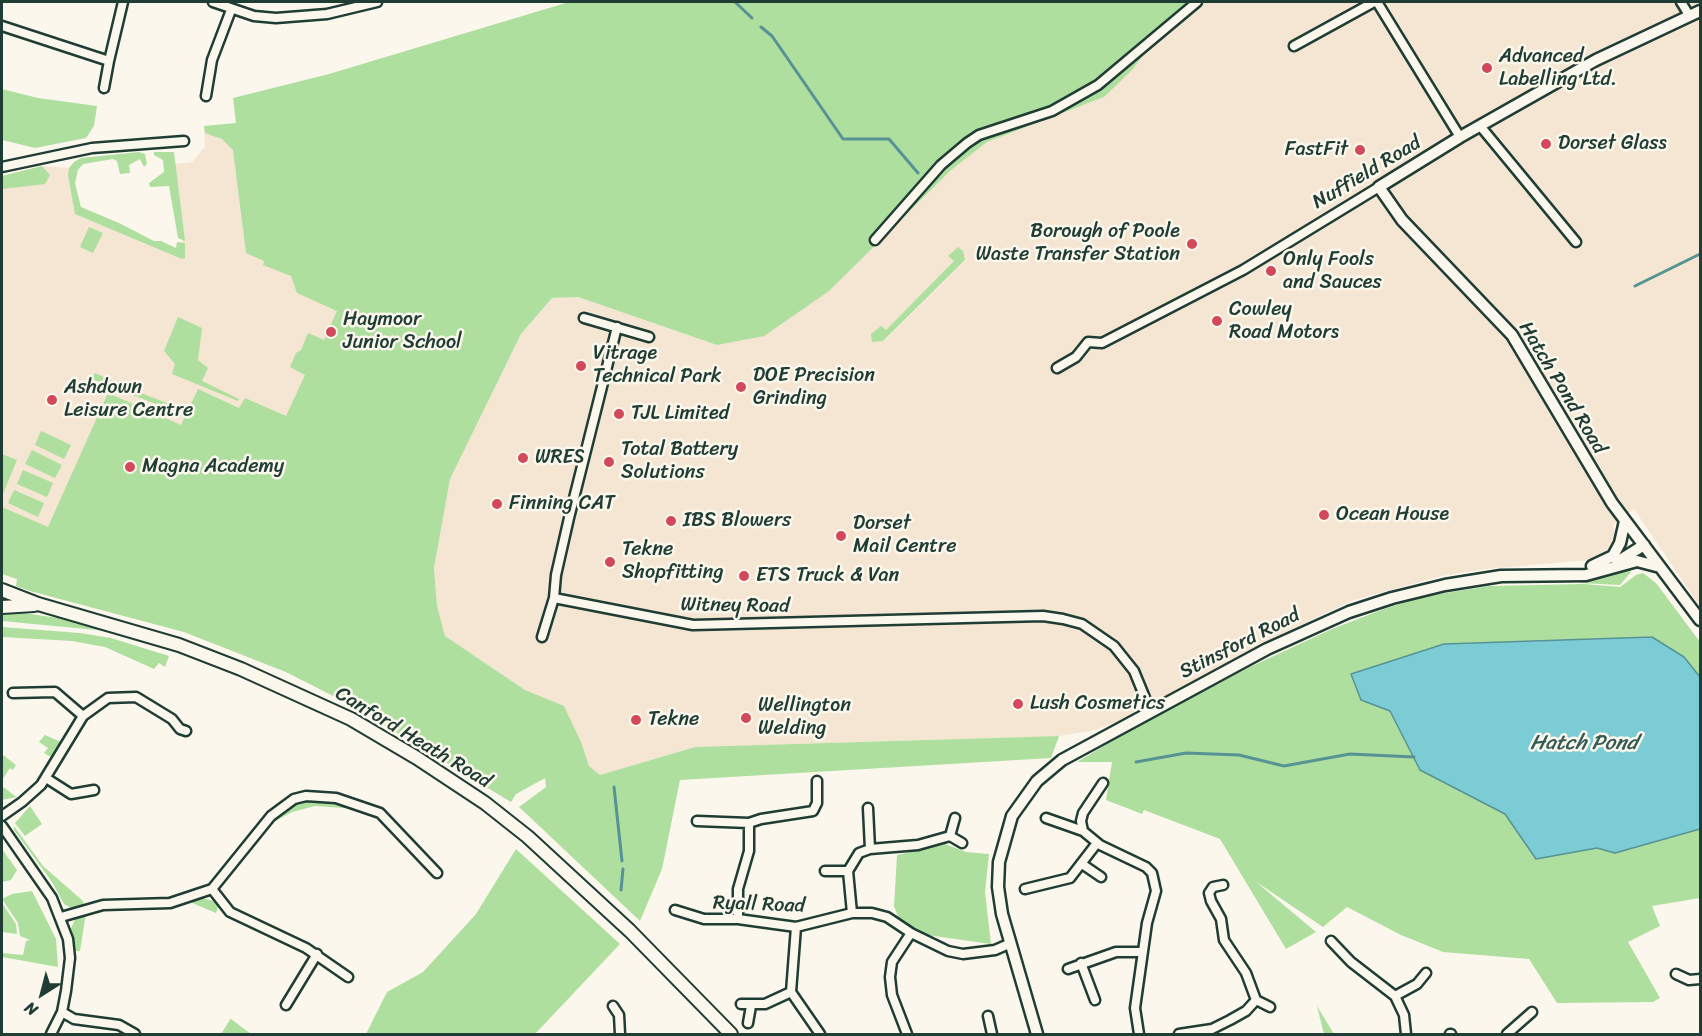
<!DOCTYPE html>
<html>
<head>
<meta charset="utf-8">
<style>
	body { margin:0 }
	#map { position:relative; width:1702px; height:1036px; overflow:hidden; background:#fbf7ec; font-family:Sriracha,sans-serif }
	canvas { display:block }
	.frame { position:absolute; inset:0; border:3px solid #1f3d34; pointer-events:none }
	.north { position:absolute; left:12px; top:964px; width:60px; height:60px; -webkit-text-stroke:4px #fbf7ec; paint-order:stroke; rotate:216deg; font-size:16px; font-weight:700; line-height:24px; text-align:center; color:#1f3d34 }
	.north::after { content:''; display:block; margin:auto; width:21px; height:27px; background:#1f3d34; clip-path:polygon(50% 0,100% 100%,50% 72%,0 100%) }
</style>
</head>
<body>
<div id="map">
<canvas width="1702" height="1036"></canvas>
<div class="frame"></div>
<div class="north">N</div>
</div>
<script>
const ctx = document.querySelector('canvas').getContext('2d');
ctx.lineJoin = 'round';
function fill(path, color) { ctx.fillStyle = color; ctx.fill(path, 'evenodd'); }
const toPath = rows => new Path2D(rows.map(r => 'M' + r).join(''));
function strokePath(path, color, width, dash) { ctx.strokeStyle = color; ctx.lineWidth = width; ctx.lineCap = dash ? 'butt' : 'round'; ctx.setLineDash(dash || []); ctx.stroke(path); }
function label(font, color, halo, rows, align = 'center') {
  ctx.font = font + ' Sriracha,sans-serif'; ctx.lineWidth = 5; ctx.setLineDash([]); ctx.textBaseline = 'middle'; ctx.strokeStyle = halo; ctx.fillStyle = color; for (const [text, x, y, turn = 0] of rows) {
    ctx.save(); ctx.translate(x, y); ctx.rotate((+turn || 0) * Math.PI / 180); ctx.textAlign = isNaN(turn) ? turn : align; if (halo) ctx.strokeText(text, 0, 0); ctx.fillText(text, 0, 0); ctx.restore();
  }
}
const built = toPath([
	[1200,2,1700,2,1700,607,1634,509,1613,525,1615,533,1609,549,1591,560,1485,569,1442,576,1354,600,1260,644,1117,722,1095,730,1059,736,695,747,600,775,589,766,581,742,563,706,525,690,445,636,437,606,434,568,450,479,521,334,552,298,578,297,717,345,987,142,1104,97,1158,34],
	[949,256,965,261,883,342,881,326,886,330,954,261],
	[204,126,555,257,398,580,545,778,516,794,511,802,351,705,286,672,184,632,30,591,16,586,17,579,2,574,2,176,42,166,69,168,74,209,184,257,174,164,192,162,205,147]
]);
const green = toPath([
	[569,2,1197,2,1158,34,1133,69,1104,97,987,142,951,170,829,291,764,336,717,345,578,297,552,298,521,334,450,479,434,568,437,606,445,636,525,690,564,706,581,742,589,766,600,775,695,747,1059,736,1051,758,680,780,662,869,640,921,519,807,546,787,545,778,516,794,511,802,351,705,286,672,184,632,30,591,16,586,17,579,2,574,2,507,48,527,108,393,181,425,198,389,239,408,245,398,286,416,305,375,290,367,296,353,301,350,308,333,324,340,337,311,297,293,291,276,263,265,264,261,246,253,233,150,222,139,205,133,204,126,236,123,233,98,329,74],
	[2,89,38,98,97,106,94,126,86,138,35,148,2,140],
	[139,152,145,154,147,164,144,167,140,159,129,165,130,173,120,174,117,161,113,159,83,164,78,170,75,183,81,207,119,223,154,241,161,241,176,248,177,242,185,243,185,258,182,259,75,214,68,175,69,168,74,162,81,158],
	[154,152,174,152,185,241,178,238,169,186,150,187,149,183,164,172,163,160,154,155],
	[42,166,50,175,45,184,2,189,2,176],
	[89,227,103,233,93,253,80,247],
	[958,247,963,251,965,260,883,341,872,342,871,334,881,326,886,330,954,261,948,256],
	[178,317,202,328,198,360,208,368,202,381,239,399,238,401,172,374,175,364,164,351],
	[95,373,135,391,183,409,181,414,92,379],
	[41,431,71,445,64,459,35,445],
	[32,450,62,465,55,478,25,464],
	[2,454,17,460,2,496],
	[23,470,53,483,47,497,17,484],
	[14,490,44,503,38,517,8,503],
	[1630,569,1631,572,1620,585,1580,583,1579,580],
	[1643,573,1656,583,1700,642,1700,898,1652,906,1660,926,1628,942,1660,998,1653,1002,1557,1003,1529,959,1443,952,1401,935,1347,907,1323,927,1255,881,1316,932,1286,949,1220,839,1144,810,1142,814,1106,800,1112,762,1077,762,1132,729,1250,667,1332,629,1384,609,1421,597,1489,586,1584,584,1620,587,1636,575],
	[2,610,58,618,107,631,2,621],
	[2,627,80,633,111,638,169,656,165,667,159,663,154,669,105,647,72,641,2,637],
	[45,735,61,742,51,757,44,753,48,748,39,742],
	[3,755,16,765,13,770,10,768,2,780],
	[2,786,15,796,17,797,2,800],
	[310,799,325,800,358,809,315,806,292,812,272,823,291,805],
	[30,806,42,824,25,836,15,823],
	[14,826,43,866,83,901,84,905,71,908,64,904,52,882,14,830],
	[945,844,966,852,989,854,985,892,991,944,927,935,900,922,894,906,897,855],
	[2,849,17,870,11,880,2,882],
	[516,849,620,944,535,1034,366,1034,387,992,423,972,476,914],
	[32,891,56,939,58,967,2,957,2,953,23,955,26,941,30,940,20,936,18,923,2,899,12,894],
	[201,898,214,901,218,907,216,913,190,902],
	[2,903,16,924,17,934,2,932],
	[86,913,80,951,74,951,71,929,75,919],
	[1317,1006,1334,1034,1324,1034],
	[231,1018,231,1019,251,1034,221,1034]
]);
const water = toPath([
	[1652,637,1684,657,1700,677,1700,829,1615,853,1597,848,1536,859,1505,814,1420,770,1390,711,1361,700,1351,674,1444,644,1652,637]
]);
const stream = toPath([
	[735,2,752,18],
	[761,27,772,36,843,139,889,139,918,173],
	[1635,286,1700,254],
	[1136,762,1186,753,1239,755,1284,766,1350,754,1414,757],
	[614,787,622,861],
	[621,890,623,869]
]);
const minor = toPath([
	[213,2,254,16,276,18,327,14,377,2],
	[1377,2,1460,137],
	[1681,2,1689,15],
	[2,26,109,61,123,2],
	[1294,46,1374,2],
	[104,88,109,61],
	[206,96,212,60,231,10],
	[1481,127,1576,242],
	[2,167,92,148,184,141],
	[875,240,941,165,967,143,979,135,1052,111,1098,85,1197,2],
	[584,318,649,337],
	[617,327,569,518,556,575,554,598,693,625,1043,616,1063,619,1082,624,1114,646,1134,671,1150,710],
	[1057,368,1076,357,1088,342,1102,343,1243,270,1379,187],
	[542,637,554,598],
	[13,693,55,692,83,716],
	[46,778,71,794,94,790],
	[868,808,870,849],
	[2,816,22,802,41,785,83,716,108,698,136,697,172,719,180,729,186,731],
	[1046,818,1083,831,1100,845,1146,867,1152,873,1156,891,1147,923,1135,1008,1139,1034],
	[697,821,749,823],
	[2,826,52,898,68,939,70,958,66,991,62,1012,51,1034],
	[1083,831,1081,821,1083,813,1103,783],
	[950,836,962,843],
	[1082,864,1101,877],
	[825,871,848,871],
	[212,889,230,912,306,948,348,977],
	[1025,889,1070,878,1097,843],
	[675,910,704,919,738,919,796,927,852,913,872,913,887,917,911,933,948,951,963,954,995,950,1011,943],
	[852,913,848,871,859,853,870,849,918,845,950,836,955,818],
	[61,917,103,905,170,903,212,889,271,816,294,799,306,796,336,798,380,813,437,873],
	[738,919,738,889,749,851,749,823,761,819,813,811,817,803,817,781],
	[796,927,791,992,820,1034],
	[1331,941,1351,962,1395,996,1404,1015,1406,1034],
	[1081,963,1095,1000],
	[1068,969,1116,952,1142,952],
	[1676,974,1689,980,1700,979],
	[1395,996,1417,984,1426,973],
	[1256,1000,1270,1007],
	[741,1004,765,1004,791,992],
	[286,1005,317,954],
	[613,1006,619,1015,620,1034],
	[62,1012,74,1019,119,1025,135,1034],
	[988,1016,992,1034],
	[748,1023,751,1006],
	[907,1034,892,995,890,977,892,962,911,933],
	[1179,1034,1212,1029,1230,1020,1246,1011,1256,1000,1246,973,1224,940,1221,919,1211,901,1209,893,1213,887,1223,885],
	[1450,1034,1451,1034],
	[1507,1034,1532,1012]
]);
const tertiary = toPath([
	[1700,11,1596,60,1460,137,1379,187,1402,220,1512,335,1612,503,1700,620],
	[1617,562,1644,545],
	[1592,566,1613,556,1620,543,1625,521],
	[1037,1034,1002,914,998,887,999,862,1012,816,1037,781,1062,760,1267,649,1349,612,1392,598,1445,585,1501,576,1586,575,1637,561,1660,567]
]);
const secondary = toPath([
	[2,590,38,604,179,645,241,669,351,719,417,758,485,803,528,837,630,931,731,1034],
	[2,607,34,605]
]);
const markers = [
	[1487,68,6,"#d1495b"],
	[1546,144,6,"#d1495b"],
	[1360,150,6,"#d1495b"],
	[1192,244,6,"#d1495b"],
	[1271,271,6,"#d1495b"],
	[1217,321,6,"#d1495b"],
	[331,332,6,"#d1495b"],
	[581,366,6,"#d1495b"],
	[741,387,6,"#d1495b"],
	[52,400,6,"#d1495b"],
	[619,414,6,"#d1495b"],
	[523,458,6,"#d1495b"],
	[609,462,6,"#d1495b"],
	[130,467,6,"#d1495b"],
	[497,504,6,"#d1495b"],
	[1324,515,6,"#d1495b"],
	[671,521,6,"#d1495b"],
	[841,536,6,"#d1495b"],
	[610,562,6,"#d1495b"],
	[744,576,6,"#d1495b"],
	[1018,704,6,"#d1495b"],
	[746,718,6,"#d1495b"],
	[636,720,6,"#d1495b"]
];
const poiNames = [
	["Advanced",1499,57],
	["Labelling Ltd.",1499,80],
	["Dorset Glass",1558,144],
	["FastFit",1348,150,"right"],
	["Borough of Poole",1180,232,"right"],
	["Waste Transfer Station",1180,255,"right"],
	["Only Fools",1283,260],
	["and Sauces",1283,283],
	["Cowley",1229,310],
	["Road Motors",1229,333],
	["Haymoor",343,320],
	["Junior School",343,343],
	["Vitrage",593,354],
	["Technical Park",593,377],
	["DOE Precision",753,376],
	["Grinding",753,399],
	["Ashdown",64,388],
	["Leisure Centre",64,411],
	["TJL Limited",631,414],
	["Total Battery",621,450],
	["Solutions",621,473],
	["WRES",535,458],
	["Magna Academy",142,467],
	["Finning CAT",509,504],
	["Ocean House",1336,515],
	["IBS Blowers",683,521],
	["Dorset",853,524],
	["Mail Centre",853,547],
	["Tekne",622,550],
	["Shopfitting",622,573],
	["ETS Truck & Van",756,576],
	["Lush Cosmetics",1030,704],
	["Wellington",758,706],
	["Welding",758,729],
	["Tekne",648,720]
];
const streetNames = [
	["Nuffield Road",1367,173,-31],
	["Hatch Pond Road",1562,388,59],
	["Witney Road",735,606,1],
	["Stinsford Road",1240,644,-27],
	["Canford Heath Road",413,738,31],
	["Ryall Road",759,905,2]
];
const waterNames = [
	["Hatch Pond",1584,744]
];
fill(built, '#f4e6d2');
fill(green, '#aedf9f');
fill(water, '#7cccd6');
strokePath(water, '#579395', 1.5);
strokePath(stream, '#579395', 3);
strokePath(minor, '#1f3d34', 13);
strokePath(tertiary, '#1f3d34', 15);
strokePath(secondary, '#1f3d34', 16);
strokePath(minor, '#fbf7ec', 8);
strokePath(tertiary, '#fbf7ec', 10);
strokePath(secondary, '#fbf7ec', 12);
for (const [x, y, r, color] of markers) { const dot = new Path2D(); dot.arc(x, y, r, 0, 2 * Math.PI); ctx.fillStyle = color; ctx.fill(dot); strokePath(dot, '#fbf7ec', 2); }
label('20px', '#1f3d34', '#fbf7ec', poiNames, 'left');
label('20px', '#1f3d34', '#fbf7ec', streetNames);
label('italic 21px', '#325a54', '#fbf7ec', waterNames);
</script>
</body>
</html>
